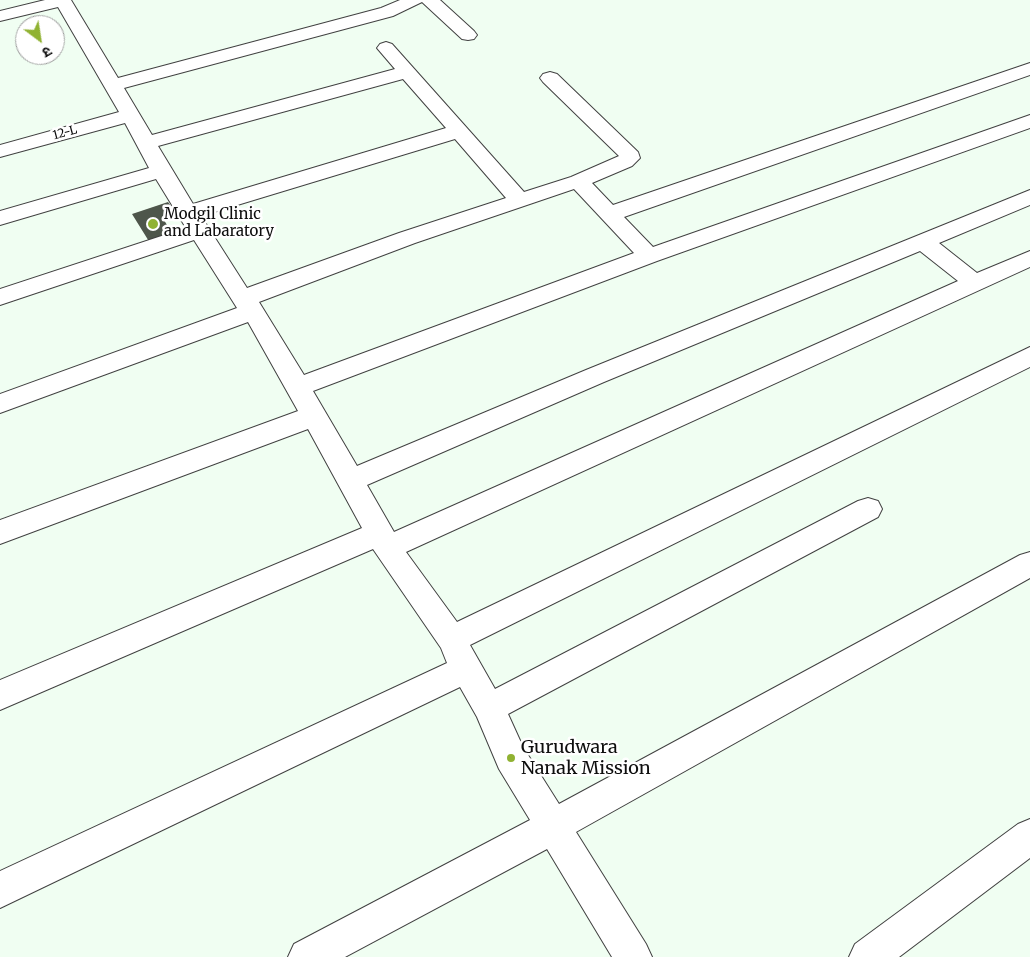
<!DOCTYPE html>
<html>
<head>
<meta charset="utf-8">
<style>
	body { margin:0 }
	#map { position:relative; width:1030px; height:957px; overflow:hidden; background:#f0fef2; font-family:Merriweather,"Noto Sans Devanagari",serif }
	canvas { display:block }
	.north { position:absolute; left:15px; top:15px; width:50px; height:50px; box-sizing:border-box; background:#fff; border:1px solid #9f9f9f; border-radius:50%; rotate:149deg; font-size:14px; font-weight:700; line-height:20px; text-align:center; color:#0e0e0e }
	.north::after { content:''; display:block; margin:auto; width:18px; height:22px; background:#90b232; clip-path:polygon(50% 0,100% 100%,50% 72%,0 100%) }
</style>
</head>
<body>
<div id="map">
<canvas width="1030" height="957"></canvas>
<div class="north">उ</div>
</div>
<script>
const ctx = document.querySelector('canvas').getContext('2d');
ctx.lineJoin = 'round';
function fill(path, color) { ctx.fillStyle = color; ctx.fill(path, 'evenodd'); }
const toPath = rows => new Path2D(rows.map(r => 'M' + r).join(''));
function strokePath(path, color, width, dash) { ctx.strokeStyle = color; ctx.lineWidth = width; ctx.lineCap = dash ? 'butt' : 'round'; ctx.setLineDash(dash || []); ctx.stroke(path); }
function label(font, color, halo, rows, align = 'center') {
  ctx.font = font + ' Merriweather,serif'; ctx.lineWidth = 5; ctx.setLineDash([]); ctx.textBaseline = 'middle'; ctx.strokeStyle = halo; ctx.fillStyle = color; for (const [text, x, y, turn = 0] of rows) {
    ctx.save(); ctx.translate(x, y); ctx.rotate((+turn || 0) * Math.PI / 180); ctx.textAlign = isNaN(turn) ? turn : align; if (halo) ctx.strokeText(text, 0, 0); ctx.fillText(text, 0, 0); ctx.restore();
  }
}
const building = toPath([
	[168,202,178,215,164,220,173,235,150,243,132,214]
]);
const minor = toPath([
	[45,0,71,0,118,78,381,8,400,0,440,0,474,31,477,35,474,39,468,40,462,39,422,2,393,16,124,88,152,135,395,69,377,48,380,44,386,42,392,44,524,192,571,177,619,156,543,82,540,78,543,74,550,72,557,74,638,152,640,158,632,166,592,183,613,205,1030,63,1030,75,624,217,653,247,1030,115,1030,128,657,261,313,391,357,466,586,370,1030,190,1030,205,939,243,977,273,1030,251,1030,267,406,552,457,622,1030,347,1030,367,470,645,495,689,858,501,868,498,878,501,882,509,878,517,508,714,523,747,559,804,1020,555,1030,552,1030,578,576,832,646,944,652,957,612,957,547,849,345,957,288,957,294,944,530,820,499,769,477,717,460,687,0,908,0,871,447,663,441,648,373,549,0,710,0,680,362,528,308,429,0,544,0,520,298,411,248,322,0,413,0,394,237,308,194,240,0,305,0,289,186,228,156,179,0,225,0,211,149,168,125,123,0,157,0,145,119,112,58,7,0,21,0,11,45,0],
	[403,79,446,128,193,204,158,146,403,79],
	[455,139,506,198,399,233,247,288,201,216,455,139],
	[574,189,634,253,304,375,259,302,415,243,574,189],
	[920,251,958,281,394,532,367,485,604,382,920,251],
	[1030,819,1030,858,899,957,849,957,855,944,1018,824,1030,819]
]);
const markers = [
	[153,224,6,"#90b232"],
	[511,758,5,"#90b232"]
];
const farStreetnames = [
	["12-L",65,133,-15]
];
const poiNames = [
	["Modgil Clinic",164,215],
	["and Labaratory",164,232]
];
const nearPoinames = [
	["Gurudwara",521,748],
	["Nanak Mission",521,769]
];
fill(building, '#4e564b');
strokePath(minor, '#414141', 2);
fill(minor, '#fff');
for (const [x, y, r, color] of markers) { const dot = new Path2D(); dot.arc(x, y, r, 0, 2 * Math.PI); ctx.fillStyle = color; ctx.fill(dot); strokePath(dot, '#fff', 2); }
label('12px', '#0e0e0e', '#fff', farStreetnames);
label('15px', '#0e0e0e', '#fff', poiNames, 'left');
label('18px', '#0e0e0e', '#fff', nearPoinames, 'left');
</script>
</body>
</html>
